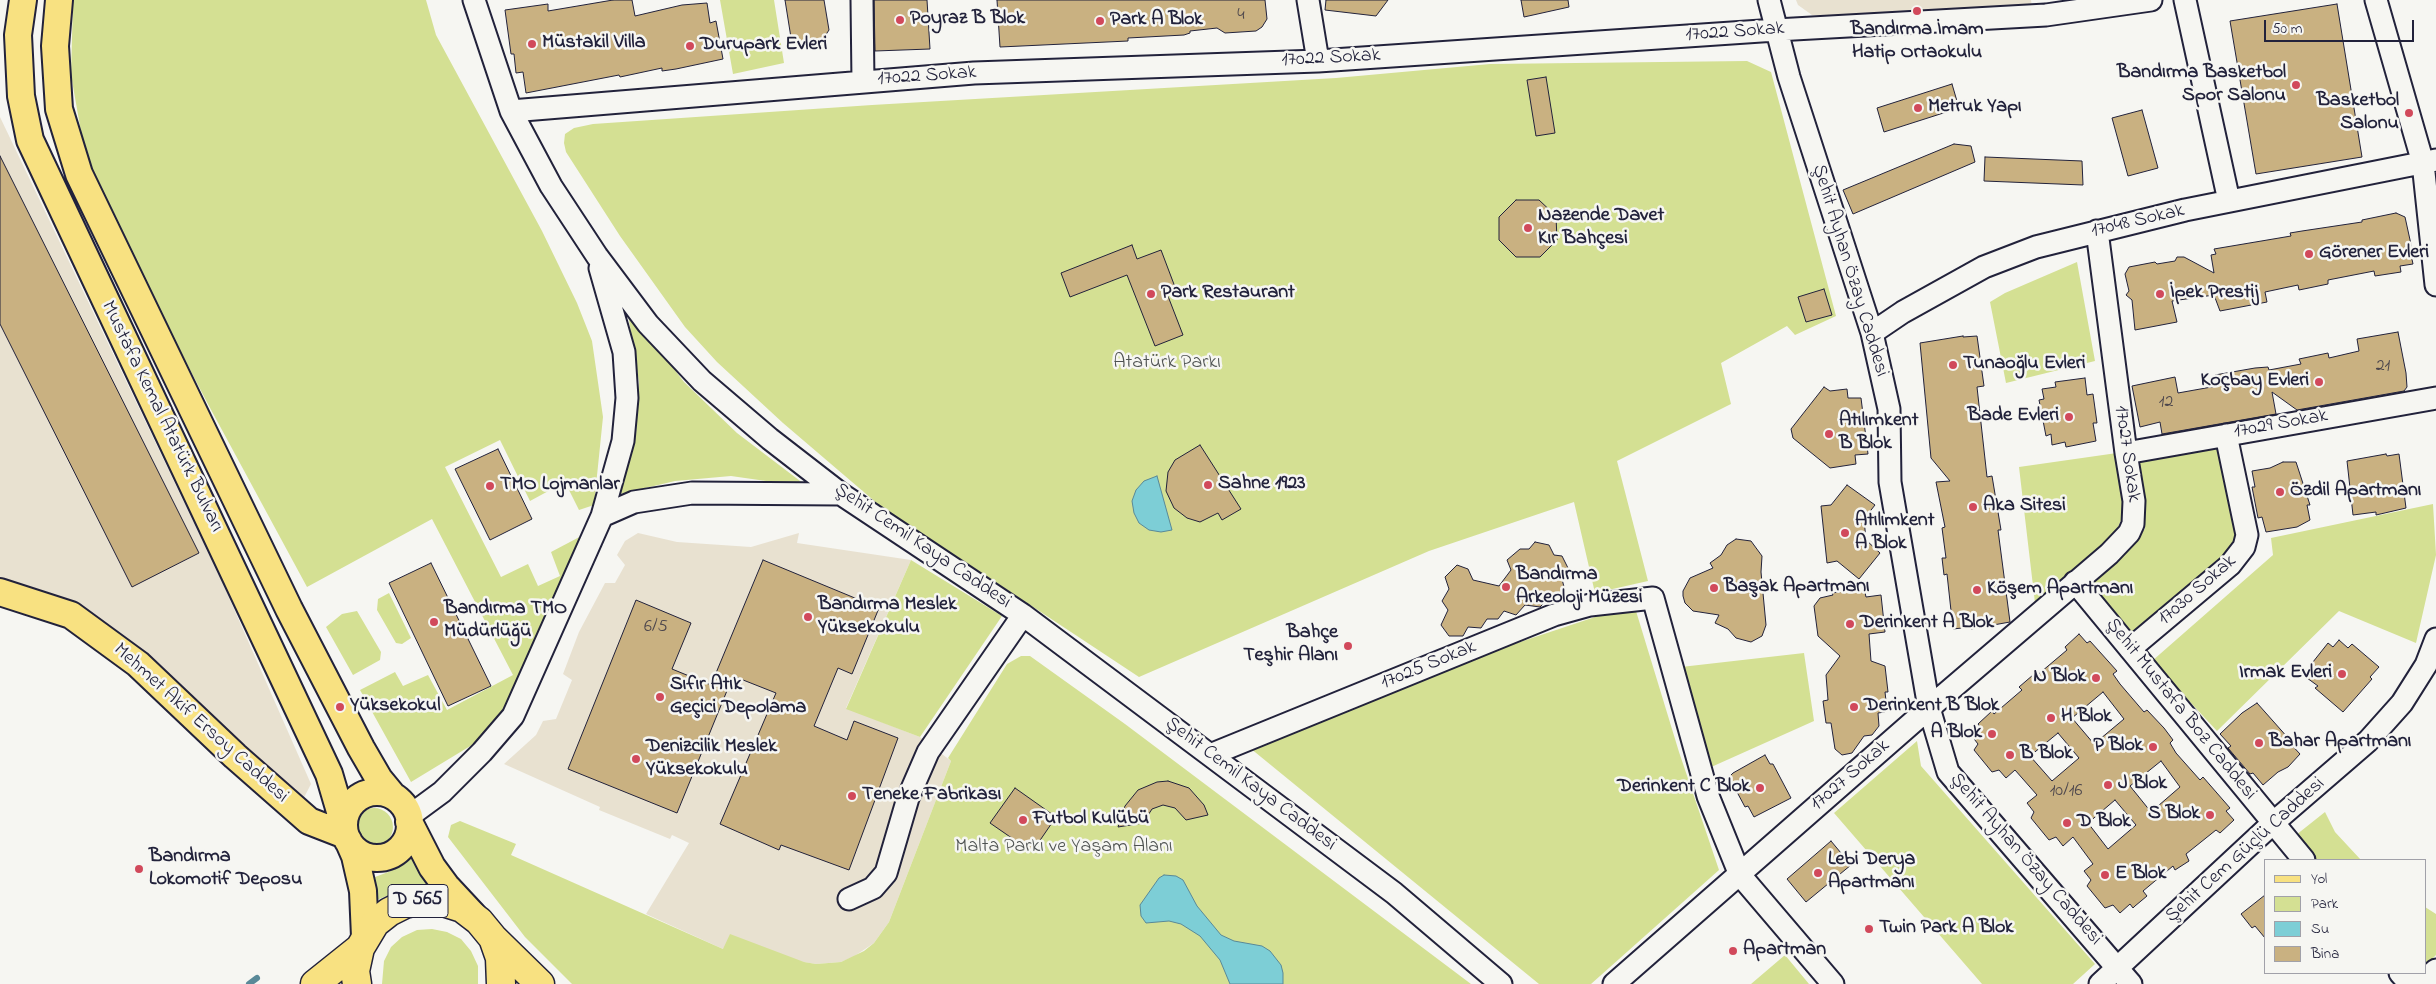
<!DOCTYPE html>
<html>
<head>
<meta charset="utf-8">
<style>
	body { margin:0 }
	#map { position:relative; width:2436px; height:984px; overflow:hidden; background:#f6f6f2; font-family:"Indie Flower",sans-serif }
	canvas { display:block }
	.legend { position:absolute; left:2264px; top:859px; width:162px; height:115px; box-sizing:border-box; background:#f6f6f2; border:1px solid #a1a1a9; margin:0; padding:6px 9px; list-style:none; font-size:15px; color:#22223b }
	.legend li { display:flex; align-items:center; gap:10px; height:25px }
	.legend b { width:25px; border:1px solid #a1a1a9 }
	.scale { position:absolute; left:2264px; top:20px; width:150px; height:22px; box-sizing:border-box; border:2px solid #22223b; border-top:0; padding-left:6px; font-size:15px; line-height:18px; white-space:nowrap; color:#22223b; -webkit-text-stroke:4px #f6f6f2; paint-order:stroke }
</style>
</head>
<body>
<div id="map">
<canvas width="2436" height="984"></canvas>
<ul class="legend">
<li><b style="height:6px;background:#f8e181"></b>Yol</li>
<li><b style="height:14px;background:#d4e093"></b>Park</li>
<li><b style="height:14px;background:#7dced6"></b>Su</li>
<li><b style="height:14px;background:#c9b181"></b>Bina</li>
</ul>
<div class="scale">50 m</div>
</div>
<script>
const ctx = document.querySelector('canvas').getContext('2d');
ctx.lineJoin = 'round';
function fill(path, color) { ctx.fillStyle = color; ctx.fill(path, 'evenodd'); }
const toPath = rows => new Path2D(rows.map(r => 'M' + r).join(''));
function strokePath(path, color, width, dash) { ctx.strokeStyle = color; ctx.lineWidth = width; ctx.lineCap = dash ? 'butt' : 'round'; ctx.setLineDash(dash || []); ctx.stroke(path); }
function label(font, color, halo, rows, align = 'center') {
  ctx.font = font + ' "Indie Flower",sans-serif'; ctx.lineWidth = 5; ctx.setLineDash([]); ctx.textBaseline = 'middle'; ctx.strokeStyle = halo; ctx.fillStyle = color; for (const [text, x, y, turn = 0] of rows) {
    ctx.save(); ctx.translate(x, y); ctx.rotate((+turn || 0) * Math.PI / 180); ctx.textAlign = isNaN(turn) ? turn : align; if (halo) ctx.strokeText(text, 0, 0); ctx.fillText(text, 0, 0); ctx.restore();
  }
}
const built = toPath([
	[1796,0,2031,0,2032,7,2024,14,1812,15,1798,5],
	[0,117,223,584,311,784,297,811,74,605,0,578],
	[638,533,677,542,751,547,799,533,797,543,911,560,846,708,920,737,951,761,889,922,874,943,853,957,841,962,816,964,723,949,646,914,689,843,672,835,670,839,599,810,600,807,504,764,536,735,543,721,556,719,572,680,563,674,579,632,605,583,615,583,625,565,617,555,625,541]
]);
const green = toPath([
	[73,0,426,0,436,35,542,231,577,303,592,341,603,417,594,505,579,510,565,482,530,501,500,440,445,467,501,577,528,564,538,586,560,576,551,552,587,533,495,731,411,782,360,690,395,672,403,686,428,675,447,710,513,675,432,519,307,587,209,406,110,217,83,143,71,75],
	[720,0,774,0,784,63,733,74],
	[1747,61,1771,72,1836,316,1795,335,1787,326,1721,363,1731,404,1617,461,1648,581,1595,593,1574,502,1429,551,1139,677,879,505,783,423,717,362,685,327,620,236,566,152,564,143,565,134,574,128,593,124,872,105,1336,78,1490,64],
	[2077,262,2095,361,2006,383,1990,302,2005,293],
	[627,308,684,382,737,433,808,487,731,476,675,481,620,494,636,435,639,382],
	[2222,442,2238,545,2131,639,2089,584,2145,529,2137,455],
	[2117,453,2124,502,2122,518,2114,536,2035,603,2019,467],
	[2433,504,2436,555,2416,643,2339,611,2217,731,2152,661,2273,555,2271,538],
	[911,560,1002,616,920,737,846,709],
	[389,593,411,638,402,644,396,643,377,610,378,599],
	[357,611,381,652,380,660,353,675,326,627,342,614],
	[1636,611,1679,752,1719,870,1591,984,1539,984,1250,748,1487,653,1610,612],
	[1804,653,1814,721,1709,768,1681,667],
	[1021,656,1030,656,1125,724,1471,984,572,984,525,937,448,837,451,825,460,821,516,844,511,855,723,949,730,934,804,962,816,964,841,962,864,951,874,943,889,922,951,761,948,758,1007,664],
	[1917,741,1921,766,2095,964,2073,984,1982,984,1834,813],
	'355 827a19 19 0 1 1 38 0a19 19 0 1 1-38 0Z',
	[2325,812,2335,832,2361,860,2317,860,2296,835],
	[413,853,434,885,401,890,372,902,367,880,391,871],
	[2425,907,2436,914,2436,955,2425,966],
	[432,929,447,932,461,939,471,951,478,966,478,984,382,984,384,961,391,947,402,937,417,930],
	[1785,955,1809,984,1751,984]
]);
const water = toPath([
	[1157,476,1172,530,1161,532,1149,530,1139,523,1134,513,1132,501,1136,490,1144,481,1157,476],
	[1164,875,1176,876,1183,880,1197,906,1221,935,1234,941,1262,946,1270,951,1281,965,1283,973,1283,984,1230,984,1220,960,1200,936,1181,924,1169,921,1146,923,1141,916,1140,905,1159,878,1164,875]
]);
const stream = toPath([
	[249,984,257,978]
]);
const building = toPath([
	[613,0,632,0,635,16,682,5,707,3,710,23,716,21,723,59,676,69,662,71,662,68,620,77,619,75,526,93,523,72,516,73,514,54,511,54,505,10,548,4,548,11,613,0],
	[785,0,824,0,829,30,823,39,792,44,785,0],
	[874,0,927,0,930,49,875,51,874,0],
	[997,0,1265,0,1267,19,1262,27,1256,31,1225,33,1217,28,1190,31,1190,33,1184,35,1128,38,1128,41,1000,47,997,0],
	[1326,0,1388,0,1376,16,1325,10,1326,0],
	[1521,0,1568,0,1569,7,1524,17,1521,0],
	[2337,4,2362,157,2256,174,2230,21,2337,4],
	[1546,77,1555,133,1536,136,1527,80,1546,77],
	[1952,84,1959,108,1884,132,1877,108,1952,84],
	[2142,110,2158,168,2128,176,2112,118,2142,110],
	[1954,144,1971,146,1975,162,1853,214,1843,190,1954,144],
	[0,156,199,553,132,587,0,324,0,156],
	[1985,157,2082,161,2083,185,1984,181,1985,157],
	[1516,200,1539,200,1556,216,1557,240,1540,257,1516,257,1499,240,1499,217,1516,200],
	[2396,213,2405,217,2412,249,2410,250,2413,264,2400,266,2401,272,2375,276,2374,271,2328,280,2328,284,2299,290,2298,285,2265,292,2267,302,2220,311,2214,295,2172,301,2177,322,2135,330,2132,300,2126,295,2129,291,2125,274,2129,267,2155,262,2157,264,2175,261,2177,257,2184,257,2214,273,2211,255,2216,254,2214,249,2291,236,2290,233,2302,231,2362,222,2362,220,2396,213],
	[1132,245,1137,259,1161,250,1175,287,1166,291,1183,335,1155,346,1127,275,1070,297,1061,273,1132,245],
	[1824,289,1832,315,1806,322,1798,297,1824,289],
	[2398,332,2406,373,2407,387,2404,391,2297,410,2272,392,2276,414,2162,434,2160,422,2140,427,2132,386,2175,377,2178,393,2217,386,2215,375,2255,368,2268,367,2269,370,2301,364,2299,359,2328,353,2329,358,2359,351,2357,339,2398,332],
	[1963,336,1963,337,1977,336,1984,386,1977,387,1987,477,1992,476,2001,530,1998,530,2010,622,1971,629,1971,627,1953,629,1947,574,1944,575,1942,558,1946,558,1942,528,1945,527,1936,482,1950,481,1931,458,1920,343,1963,336],
	[2085,378,2087,395,2093,394,2097,423,2093,423,2096,441,2066,447,2065,442,2052,445,2051,434,2046,436,2039,400,2044,399,2042,389,2056,387,2055,382,2085,378],
	[1824,387,1830,391,1847,389,1848,398,1861,398,1868,454,1855,455,1856,464,1830,468,1793,438,1791,429,1824,387],
	[1200,445,1241,509,1222,520,1218,513,1200,522,1187,518,1174,508,1166,491,1168,472,1175,460,1200,445],
	[498,449,532,519,490,540,455,469,498,449],
	[2386,454,2387,456,2399,454,2406,508,2376,515,2376,512,2353,515,2347,461,2386,454],
	[2283,462,2296,462,2310,505,2307,505,2310,520,2297,527,2266,532,2262,517,2258,518,2252,487,2255,487,2252,471,2270,468,2283,462],
	[1847,485,1875,505,1864,519,1866,540,1880,553,1859,579,1837,561,1827,563,1821,506,1831,505,1847,485],
	[1736,539,1751,541,1762,556,1761,572,1766,625,1762,636,1751,642,1736,638,1728,629,1715,623,1719,615,1693,611,1685,603,1683,596,1683,591,1690,578,1713,568,1710,563,1721,555,1727,545,1736,539],
	[1535,542,1549,545,1554,555,1562,556,1569,570,1562,579,1565,591,1556,599,1547,600,1540,607,1525,605,1516,615,1504,611,1498,619,1487,619,1481,628,1468,627,1463,636,1449,636,1441,625,1448,610,1442,601,1449,589,1445,577,1457,565,1468,569,1473,580,1499,586,1511,570,1507,560,1520,549,1529,549,1535,542],
	[763,560,879,608,852,674,838,668,814,726,847,740,854,721,898,738,849,870,781,845,779,850,720,824,776,693,733,676,677,813,568,769,636,600,691,623,672,669,711,685,763,560],
	[431,563,491,686,448,706,389,583,431,563],
	[1864,588,1866,597,1881,595,1885,632,1869,634,1871,661,1885,666,1888,692,1885,692,1886,701,1883,702,1885,712,1878,713,1879,726,1872,735,1864,736,1852,753,1842,755,1835,749,1831,723,1826,723,1823,701,1828,700,1826,675,1840,656,1818,636,1814,606,1820,598,1833,595,1832,593,1864,588],
	[2079,634,2087,643,2090,641,2117,671,2113,674,2120,684,2144,712,2147,710,2164,728,2173,740,2170,743,2176,753,2200,780,2203,777,2230,808,2226,811,2234,820,2220,833,2216,830,2186,854,2189,861,2175,870,2173,866,2143,891,2147,896,2135,906,2133,908,2130,904,2120,913,2113,905,2105,908,2087,886,2091,880,2084,871,2093,864,2073,837,2063,846,2056,837,2049,840,2031,818,2034,812,2027,803,2037,795,2015,770,2006,778,1999,770,1992,772,1974,750,1978,744,1971,735,1980,727,1978,724,1992,711,1994,714,2022,690,2019,687,2033,675,2035,677,2067,650,2065,647,2079,634],
	[2103,692,2124,719,2094,744,2072,718,2103,692],
	[2058,733,2079,758,2052,781,2030,756,2058,733],
	[2161,761,2180,787,2151,812,2130,786,2161,761],
	[2115,800,2136,825,2108,849,2088,823,2115,800],
	[2339,640,2348,648,2352,644,2379,667,2370,677,2372,679,2343,712,2315,688,2318,686,2307,678,2314,671,2309,667,2328,643,2333,647,2339,640],
	[2257,703,2289,739,2287,740,2300,754,2288,767,2278,772,2263,785,2253,773,2250,774,2228,748,2231,746,2220,734,2242,713,2257,703],
	[1765,755,1770,764,1773,764,1791,798,1754,817,1748,806,1745,807,1729,777,1733,773,1765,755],
	[1168,781,1189,788,1204,805,1208,815,1186,820,1175,808,1163,805,1152,809,1143,823,1118,827,1125,806,1138,790,1157,782,1168,781],
	[1015,788,1056,817,1032,852,990,823,1015,788],
	[1831,841,1851,865,1806,902,1787,879,1831,841],
	[2265,895,2265,938,2255,926,2252,928,2241,914,2265,895]
]);
const minor = toPath([
	[474,0,511,111,551,186,597,256,648,324,702,381,770,439,841,494,1023,615,1394,893,1501,984],
	[862,0,863,82],
	[1308,0,1318,61],
	[1769,0,1789,77,1872,333,1889,409,1890,482,1929,708,1948,772,2131,984],
	[2185,0,2229,201],
	[2376,0,2423,163,2436,285],
	[511,111,974,73,1318,61,1776,30,2046,15,2151,0],
	[1872,333,1903,312,1984,267,2036,247,2185,210,2436,160],
	[2126,453,2436,398],
	[602,516,634,502,692,493,841,494],
	[2075,582,2304,860],
	[2130,649,2230,565,2244,547,2247,535,2226,435],
	[1210,755,1554,615,1590,605,1653,598,1708,796,1740,875,1833,984],
	[408,817,442,792,482,752,513,716,602,516,623,441,627,398,624,352,600,268],
	[849,899,873,888,886,873,908,798,928,752,1023,615],
	[2400,973,2410,984],
	[1614,984,1929,708,2109,554,2129,533,2133,524,2134,501,2126,453,2097,231],
	[2100,984,2273,823,2368,741,2402,703,2426,665,2436,639],
	[2420,984,2436,970]
]);
const major = toPath([
	[23,0,18,35,21,96,30,140,329,774,344,825],
	[59,0,55,46,59,109,79,174,289,609,361,748,379,779,393,796],
	[0,592,71,615,138,664,235,756,309,821,345,835],
	'344 825a33 33 0 1 1 66 0a33 33 0 1 1-66 0Z',
	[409,822,432,867,446,886,473,915],
	[348,840,355,856,363,891,365,937]
]);
const highway = toPath([
	[494,939,540,984],
	[315,984,360,948],
	[357,984,355,971,360,948,375,923,389,912,405,904,422,900,443,902,462,908,479,921,493,938,500,958,501,984]
]);
const markers = [
	[1917,11,5,"#d1495b"],
	[900,20,5,"#d1495b"],
	[1100,21,5,"#d1495b"],
	[532,44,5,"#d1495b"],
	[690,46,5,"#d1495b"],
	[2296,85,5,"#d1495b"],
	[1918,108,5,"#d1495b"],
	[2409,113,5,"#d1495b"],
	[1528,228,5,"#d1495b"],
	[2309,254,5,"#d1495b"],
	[1151,294,5,"#d1495b"],
	[2160,294,5,"#d1495b"],
	[1953,365,5,"#d1495b"],
	[2319,382,5,"#d1495b"],
	[2069,417,5,"#d1495b"],
	[1829,434,5,"#d1495b"],
	[1208,485,5,"#d1495b"],
	[490,486,5,"#d1495b"],
	[2280,492,5,"#d1495b"],
	[1973,507,5,"#d1495b"],
	[1845,533,5,"#d1495b"],
	[1506,587,5,"#d1495b"],
	[1714,588,5,"#d1495b"],
	[1977,590,5,"#d1495b"],
	[808,617,5,"#d1495b"],
	[434,622,5,"#d1495b"],
	[1850,624,5,"#d1495b"],
	[1348,646,5,"#d1495b"],
	[2342,674,5,"#d1495b"],
	[2096,678,5,"#d1495b"],
	[660,697,5,"#d1495b"],
	[340,707,5,"#d1495b"],
	[1854,707,5,"#d1495b"],
	[2051,718,5,"#d1495b"],
	[1992,734,5,"#d1495b"],
	[2259,743,5,"#d1495b"],
	[2153,747,5,"#d1495b"],
	[2010,755,5,"#d1495b"],
	[636,759,5,"#d1495b"],
	[2108,785,5,"#d1495b"],
	[1760,788,5,"#d1495b"],
	[852,796,5,"#d1495b"],
	[2210,815,5,"#d1495b"],
	[1023,820,5,"#d1495b"],
	[2067,823,5,"#d1495b"],
	[139,869,5,"#d1495b"],
	[1818,873,5,"#d1495b"],
	[2105,875,5,"#d1495b"],
	[1869,929,5,"#d1495b"],
	[1733,951,5,"#d1495b"]
];
const numberNames = [
	["4",1241,16],
	["21",2383,367],
	["12",2166,403],
	["6/5",656,628],
	["10/16",2066,792]
];
const shields = [
	[418,901,60]
];
const shieldNames = [
	["D 565",418,901]
];
const poiNames = [
	["Poyraz B Blok",910,20],
	["Park A Blok",1110,21],
	["Bandırma İmam",1917,31,"center"],
	["Hatip Ortaokulu",1917,54,"center"],
	["Müstakil Villa",542,44],
	["Durupark Evleri",700,46],
	["Bandırma Basketbol",2286,74,"right"],
	["Spor Salonu",2286,97,"right"],
	["Basketbol",2399,102,"right"],
	["Salonu",2399,125,"right"],
	["Metruk Yapı",1928,108],
	["Nazende Davet",1538,217],
	["Kır Bahçesi",1538,240],
	["Görener Evleri",2319,254],
	["Park Restaurant",1161,294],
	["İpek Prestij",2170,294],
	["Tunaoğlu Evleri",1963,365],
	["Koçbay Evleri",2309,382,"right"],
	["Bade Evleri",2059,417,"right"],
	["Atılımkent",1839,422],
	["B Blok",1839,445],
	["Sahne 1923",1218,485],
	["TMO Lojmanlar",500,486],
	["Özdil Apartmanı",2290,492],
	["Aka Sitesi",1983,507],
	["Atılımkent",1855,522],
	["A Blok",1855,545],
	["Bandırma",1516,576],
	["Arkeoloji Müzesi",1516,599],
	["Başak Apartmanı",1724,588],
	["Köşem Apartmanı",1987,590],
	["Bandırma Meslek",818,606],
	["Yüksekokulu",818,629],
	["Bandırma TMO",444,610],
	["Müdürlüğü",444,633],
	["Derinkent A Blok",1860,624],
	["Bahçe",1338,634,"right"],
	["Teşhir Alanı",1338,657,"right"],
	["Irmak Evleri",2332,674,"right"],
	["N Blok",2086,678,"right"],
	["Sıfır Atık",670,686],
	["Geçici Depolama",670,709],
	["Yüksekokul",350,707],
	["Derinkent B Blok",1864,707],
	["H Blok",2061,718],
	["A Blok",1982,734,"right"],
	["Bahar Apartmanı",2269,743],
	["P Blok",2143,747,"right"],
	["Denizcilik Meslek",646,748],
	["Yüksekokulu",646,771],
	["B Blok",2020,755],
	["J Blok",2118,785],
	["Derinkent C Blok",1750,788,"right"],
	["Teneke Fabrikası",862,796],
	["S Blok",2200,815,"right"],
	["Futbol Kulübü",1033,820],
	["D Blok",2077,823],
	["Bandırma",149,858],
	["Lokomotif Deposu",149,881],
	["Lebi Derya",1828,861],
	["Apartmanı",1828,884],
	["E Blok",2115,875],
	["Twin Park A Blok",1879,929],
	["Apartman",1743,951]
];
const streetNames = [
	["17022 Sokak",1735,33,-4],
	["17022 Sokak",1331,59,-3],
	["17022 Sokak",927,77,-4],
	["17048 Sokak",2138,222,-13],
	["Şehit Ayhan Özay Caddesi",1849,271,73],
	["Mustafa Kemal Atatürk Bulvarı",161,417,64],
	["17029 Sokak",2281,425,-10],
	["17027 Sokak",2126,454,82],
	["Şehit Cemil Kaya Caddesi",922,547,34],
	["17030 Sokak",2198,591,-41],
	["17025 Sokak",1429,666,-22],
	["Şehit Mustafa Boz Caddesi",2180,710,51],
	["Mehmet Akif Ersoy Caddesi",200,724,42],
	["17027 Sokak",1851,776,-41],
	["Şehit Cemil Kaya Caddesi",1250,785,37],
	["Şehit Cem Güçlü Caddesi",2246,851,-42],
	["Şehit Ayhan Özay Caddesi",2025,860,49]
];
const parkNames = [
	["Atatürk Parkı",1167,364],
	["Malta Parkı ve Yaşam Alanı",1064,848]
];
fill(built, '#e8e1d0');
fill(green, '#d4e093');
fill(water, '#7dced6');
strokePath(water, '#598998', 1);
strokePath(stream, '#598998', 6);
fill(building, '#c9b181');
strokePath(building, '#22223b', 1);
strokePath(minor, '#22223b', 25);
strokePath(major, '#22223b', 30);
strokePath(highway, '#22223b', 31);
strokePath(minor, '#f6f6f2', 21);
strokePath(major, '#f8e181', 26);
strokePath(highway, '#f8e181', 28);
for (const [x, y, r, color] of markers) { const dot = new Path2D(); dot.arc(x, y, r, 0, 2 * Math.PI); ctx.fillStyle = color; ctx.fill(dot); strokePath(dot, '#f6f6f2', 2); }
label('18px', '#4c464c', null, numberNames);
for (const [x, y, w] of shields) { const box = new Path2D(); box.roundRect(x - w / 2, y - 16.5, w, 33, 4); ctx.fillStyle = '#f6f6f2'; ctx.fill(box); strokePath(box, '#22223b', 1); }
label('bold 19px', '#22223b', null, shieldNames);
label('bold 20px', '#22223b', '#f6f6f2', poiNames, 'left');
label('20px', '#22223b', '#f6f6f2', streetNames);
label('20px', '#4e5251', '#f6f6f2', parkNames);
</script>
</body>
</html>
